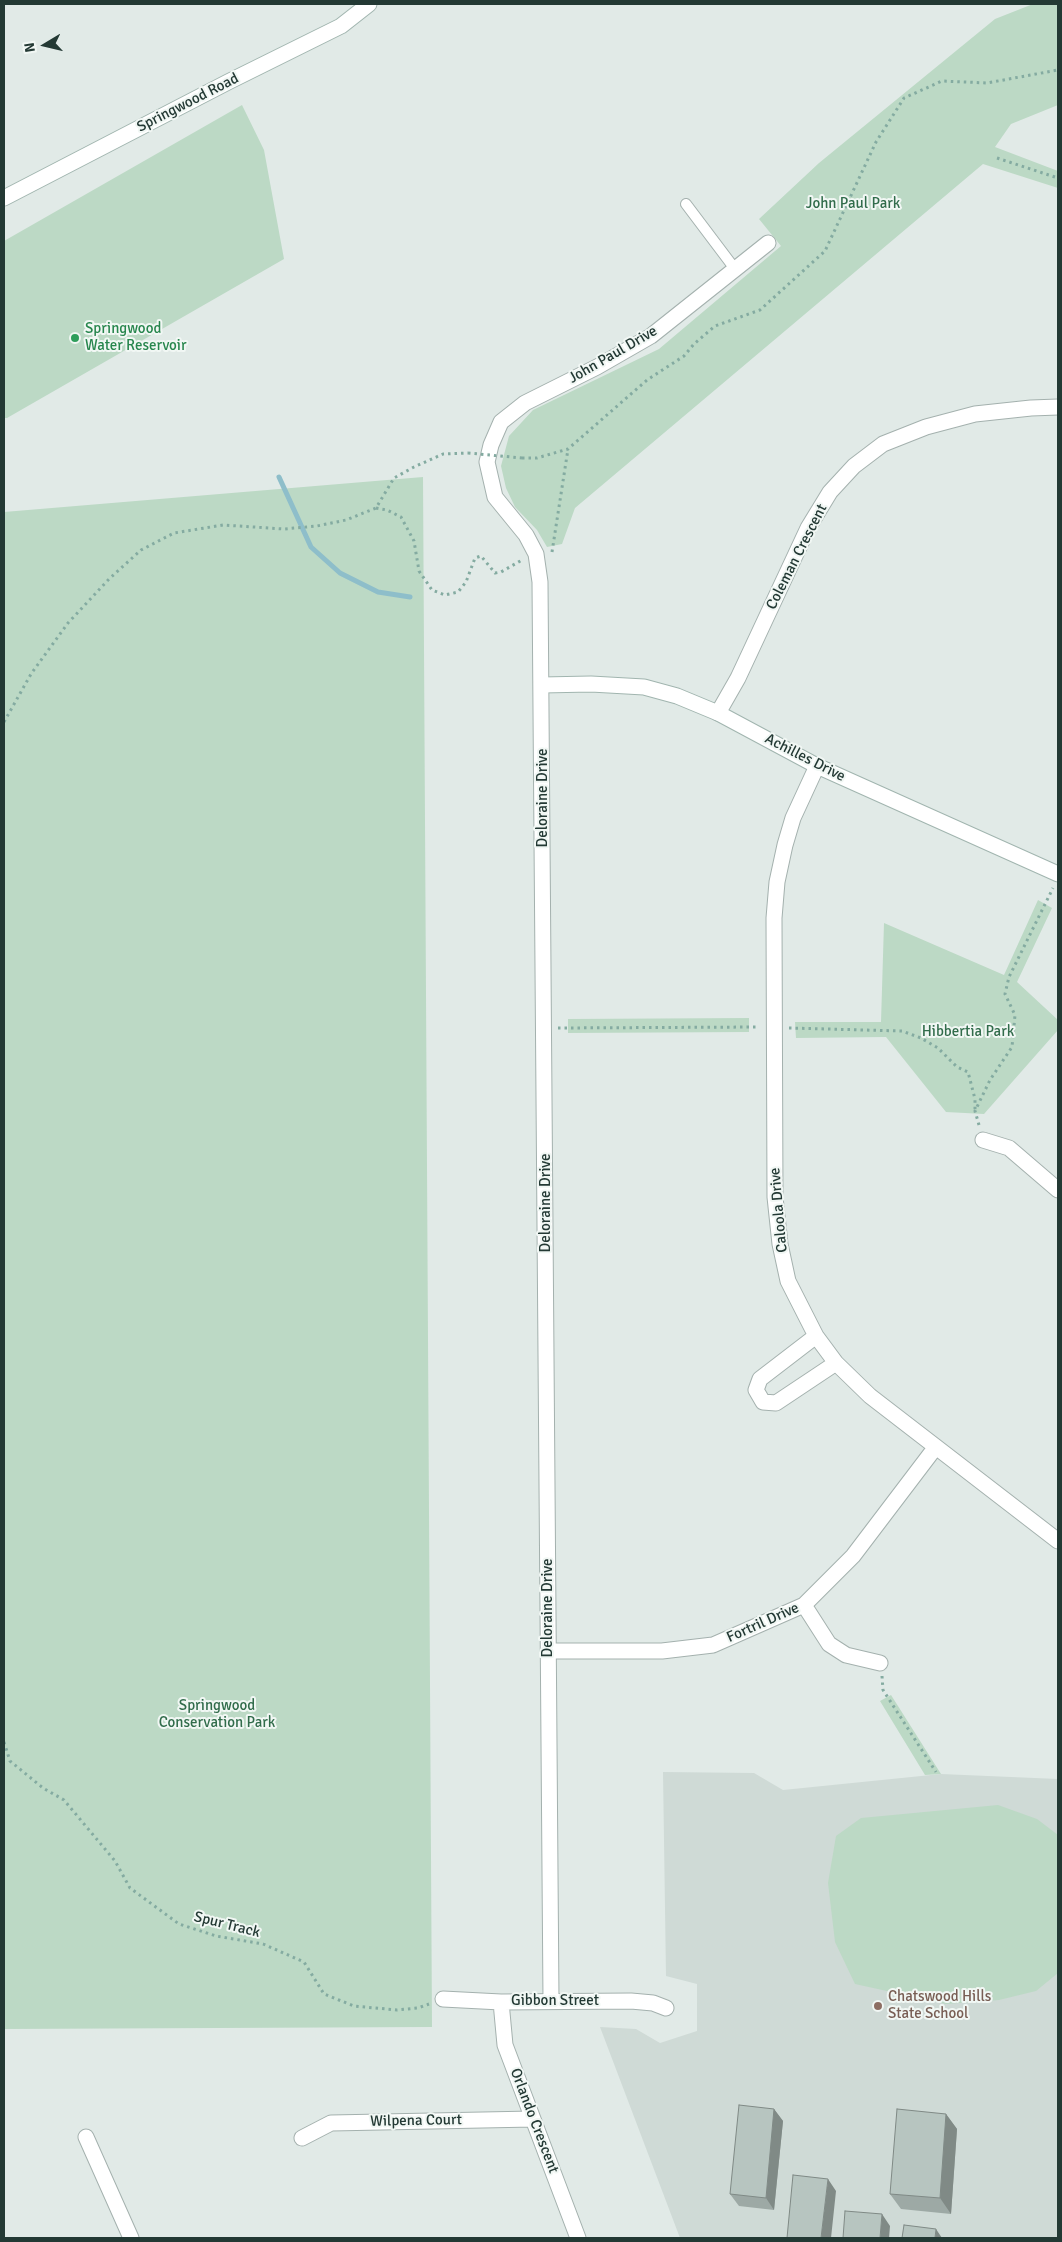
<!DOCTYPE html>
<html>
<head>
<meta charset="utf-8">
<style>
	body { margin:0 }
	#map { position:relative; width:1062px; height:2242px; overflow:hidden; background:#e1eae7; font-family:Signika,sans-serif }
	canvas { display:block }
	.frame { position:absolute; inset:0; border:5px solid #233934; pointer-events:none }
	.north { position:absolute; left:20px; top:20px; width:50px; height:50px; -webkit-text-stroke:4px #f1f7f4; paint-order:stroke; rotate:261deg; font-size:14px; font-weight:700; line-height:20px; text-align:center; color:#233934 }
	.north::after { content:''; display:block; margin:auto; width:18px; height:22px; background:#233934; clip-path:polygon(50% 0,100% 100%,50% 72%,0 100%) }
</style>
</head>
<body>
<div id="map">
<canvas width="1062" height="2242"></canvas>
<div class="frame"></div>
<div class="north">N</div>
</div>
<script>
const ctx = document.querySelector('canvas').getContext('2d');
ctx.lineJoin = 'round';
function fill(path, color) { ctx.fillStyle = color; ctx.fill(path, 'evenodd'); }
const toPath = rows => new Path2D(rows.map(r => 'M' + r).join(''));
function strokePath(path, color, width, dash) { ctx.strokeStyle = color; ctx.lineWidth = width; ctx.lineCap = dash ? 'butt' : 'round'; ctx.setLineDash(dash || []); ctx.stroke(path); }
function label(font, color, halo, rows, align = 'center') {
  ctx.font = font + ' Signika,sans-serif'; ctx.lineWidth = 4; ctx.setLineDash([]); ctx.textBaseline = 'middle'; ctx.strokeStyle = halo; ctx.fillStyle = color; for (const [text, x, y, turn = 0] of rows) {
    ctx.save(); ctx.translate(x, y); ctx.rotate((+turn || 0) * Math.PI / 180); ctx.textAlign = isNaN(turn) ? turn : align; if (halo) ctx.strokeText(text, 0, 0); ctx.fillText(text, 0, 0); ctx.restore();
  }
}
const built = toPath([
	[663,1772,754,1773,783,1790,941,1774,1058,1779,1058,2238,680,2238,600,2027,636,2029,660,2043,697,2031,697,1984,666,1976]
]);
const green = toPath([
	[1033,4,1058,4,1058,105,1011,124,995,147,1058,171,1058,188,983,164,575,508,562,544,547,547,537,530,515,507,506,488,501,466,509,436,533,410,659,349,781,246,759,219,819,163,995,19],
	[242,105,264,150,284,259,7,418,4,418,4,241],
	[423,477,432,2027,4,2029,4,512],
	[1038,900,1052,908,1017,982,1058,1020,1058,1030,984,1114,946,1112,886,1037,796,1038,795,1022,881,1022,884,923,1004,975],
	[749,1018,749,1032,568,1033,568,1019],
	[891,1695,941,1774,925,1775,880,1701],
	[998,1805,1037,1819,1058,1835,1058,1973,1036,1991,999,2000,946,2004,855,1984,835,1942,828,1883,836,1836,861,1818]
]);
const stream = toPath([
	[279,477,311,547,340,573,378,592,410,597]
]);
const path = toPath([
	[997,158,1058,178],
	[522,458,537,458,568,449,647,380,684,356,694,344,715,326,760,310,825,251,876,142,904,98,942,81,987,83,1058,70],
	[376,508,387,510,401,517,414,541,419,571,432,590,445,595,458,592,466,582,475,558,481,556,495,573,501,572,522,560],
	[552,552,568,449],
	[4,722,31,674,68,623,109,579,141,550,174,533,223,525,284,529,317,526,346,520,376,508,394,478,414,467,443,454,468,453],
	[558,1028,759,1027],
	[789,1028,902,1031,921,1038,938,1048,957,1067,968,1072,975,1099,975,1111],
	[979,1125,975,1111,990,1080,1012,1047,1015,1015,1005,994,1009,977,1053,888],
	[882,1676,883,1690,936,1772],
	[4,1742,10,1761,43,1788,64,1800,115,1861,130,1888,179,1924,216,1936,263,1944,304,1962,324,1994,354,2006,397,2010,418,2008,429,2004]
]);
const lane = toPath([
	[686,204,735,269]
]);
const street = toPath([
	[718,713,738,678,808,528,830,492,854,466,883,444,926,427,975,414,1031,408,1058,407],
	[817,766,793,818,785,845,777,882,774,918,775,1197,780,1244,788,1281,816,1336,836,1363,870,1396,1058,1541],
	[983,1140,1009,1148,1058,1190],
	[816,1336,760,1379,756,1390,763,1402,776,1403,836,1363],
	[804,1605,829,1644,846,1655,880,1663],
	[548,1651,662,1651,713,1645,804,1605,853,1556,935,1448],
	[443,1999,501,2002,631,2001,653,2003,666,2008],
	[551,2001,540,582,536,554,526,535,495,497,487,462,491,445,501,422,525,403,597,367,651,336,768,243],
	[501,2002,505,2045,578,2238],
	[86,2137,131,2238],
	[302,2138,331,2123,533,2119]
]);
const secondary = toPath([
	[4,198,228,82,341,26,369,4],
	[542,685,591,684,644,687,677,696,718,713,817,766,1058,874]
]);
const pathBridge = toPath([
	[468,453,522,458]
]);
const wall = toPath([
	[774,2109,783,2121,774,2210,739,2206,730,2194],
	[946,2114,957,2129,951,2214,901,2209,890,2194]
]);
const shadedWall = toPath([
	[774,2109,783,2121,774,2210,766,2198],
	[946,2114,957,2129,951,2214,940,2198],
	[828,2179,836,2191,831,2238,821,2238],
	[882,2214,890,2226,889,2238,880,2238],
	[936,2229,942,2238,935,2238]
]);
const building = toPath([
	[739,2105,774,2109,766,2198,730,2194,739,2105],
	[897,2109,946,2114,940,2198,890,2194,897,2109],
	[793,2175,828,2179,821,2238,787,2238,793,2175],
	[845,2211,882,2214,880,2238,843,2238,845,2211],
	[904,2225,936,2229,935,2238,902,2238,904,2225]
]);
const markers = [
	[75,338,5,"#2e9e5b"],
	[878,2006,5,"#8d6e63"]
];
const streetNames = [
	["Springwood Road",188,103,-27],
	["John Paul Drive",613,355,-30],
	["Coleman Crescent",797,557,-63],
	["Achilles Drive",805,758,27],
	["Deloraine Drive",543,798,-90],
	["Deloraine Drive",546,1203,-90],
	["Caloola Drive",779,1210,-95],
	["Deloraine Drive",548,1608,-90],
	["Fortril Drive",763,1623,-24],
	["Spur Track",227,1925,14],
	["Gibbon Street",555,2001],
	["Wilpena Court",416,2121,-1],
	["Orlando Crescent",534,2121,69]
];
const parkNames = [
	["John Paul Park",853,204],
	["Hibbertia Park",968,1032],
	["Springwood",217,1706],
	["Conservation Park",217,1723]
];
const leisureNames = [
	["Springwood",85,329],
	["Water Reservoir",85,346]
];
const educationNames = [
	["Chatswood Hills",888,1997],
	["State School",888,2014]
];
fill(built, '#cfdad6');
fill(green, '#bcd9c5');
strokePath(stream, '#8ebeca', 5);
strokePath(lane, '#a4b1ae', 12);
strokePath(street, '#a4b1ae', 17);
strokePath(secondary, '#a1b5af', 17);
strokePath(path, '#84aba1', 3, [2.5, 4]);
strokePath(lane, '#fff', 10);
strokePath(street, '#fff', 15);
strokePath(secondary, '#fff', 15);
strokePath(pathBridge, '#84aba1', 3, [2.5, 4]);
fill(wall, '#9da9a5');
fill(shadedWall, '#808a86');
fill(building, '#b7c5c0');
strokePath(building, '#808a86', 1);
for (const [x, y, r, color] of markers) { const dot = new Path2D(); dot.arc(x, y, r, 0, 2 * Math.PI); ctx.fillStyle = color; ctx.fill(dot); strokePath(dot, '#f1f7f4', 2); }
label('15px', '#233934', '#f1f7f4', streetNames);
label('15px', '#316c4b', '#f1f7f4', parkNames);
label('15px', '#27864d', '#f1f7f4', leisureNames, 'left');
label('15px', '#785e54', '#f1f7f4', educationNames, 'left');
</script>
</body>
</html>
